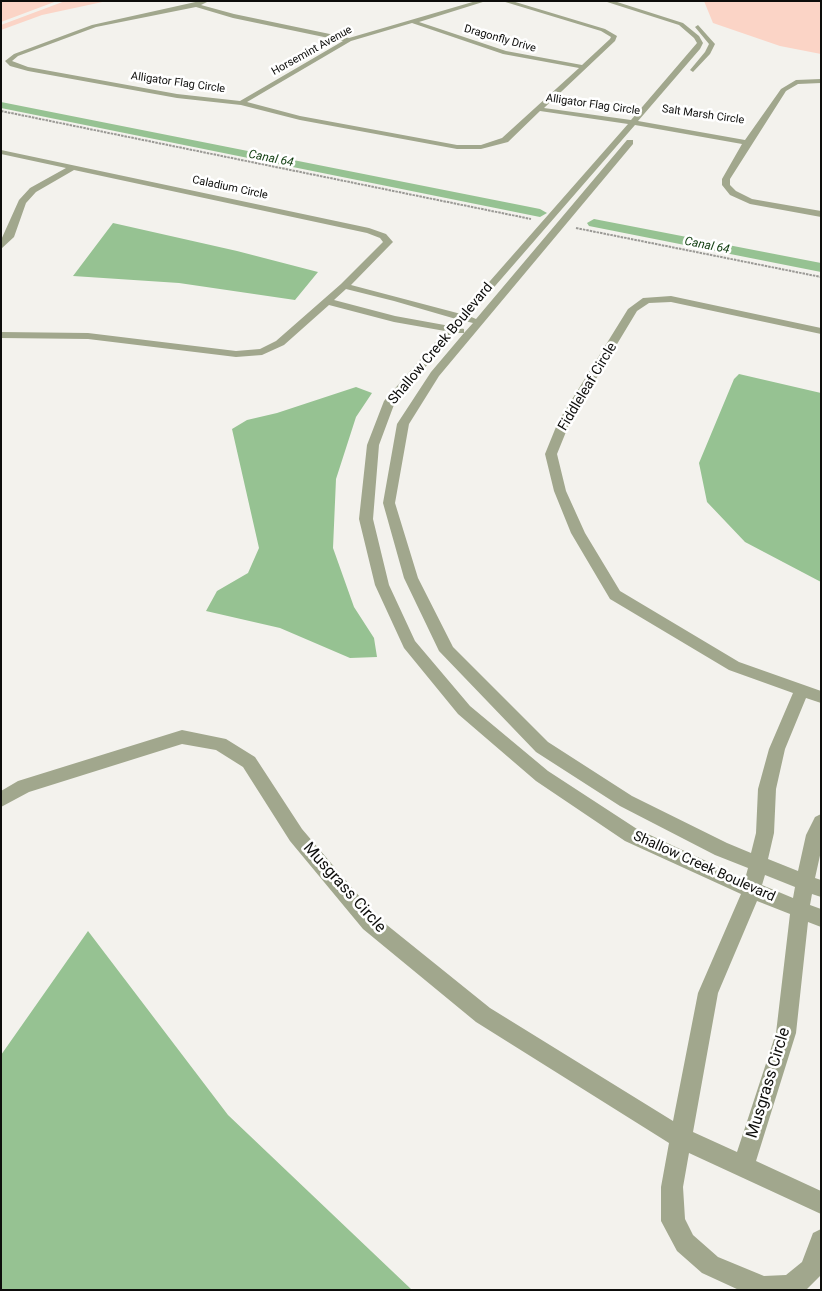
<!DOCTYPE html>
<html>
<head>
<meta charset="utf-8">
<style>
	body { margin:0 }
	#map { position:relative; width:822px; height:1291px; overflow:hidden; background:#f3f2ed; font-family:Roboto,sans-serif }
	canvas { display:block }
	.frame { position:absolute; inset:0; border:2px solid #0d0d0b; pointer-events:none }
</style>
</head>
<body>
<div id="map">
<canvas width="822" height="1291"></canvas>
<div class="frame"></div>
</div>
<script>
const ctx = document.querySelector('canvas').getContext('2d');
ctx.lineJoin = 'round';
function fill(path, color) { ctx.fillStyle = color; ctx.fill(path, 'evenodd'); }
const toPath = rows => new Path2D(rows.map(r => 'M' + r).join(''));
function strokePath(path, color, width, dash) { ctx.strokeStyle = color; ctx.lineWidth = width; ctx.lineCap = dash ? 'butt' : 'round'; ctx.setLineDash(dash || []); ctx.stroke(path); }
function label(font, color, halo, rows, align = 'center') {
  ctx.font = font + ' Roboto,sans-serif'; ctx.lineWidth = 5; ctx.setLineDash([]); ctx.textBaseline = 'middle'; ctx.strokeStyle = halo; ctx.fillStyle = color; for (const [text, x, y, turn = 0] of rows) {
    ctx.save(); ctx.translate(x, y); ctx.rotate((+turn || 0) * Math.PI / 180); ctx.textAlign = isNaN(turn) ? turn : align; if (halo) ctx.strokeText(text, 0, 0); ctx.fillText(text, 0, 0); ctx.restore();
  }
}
const green = toPath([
	[1,1,57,1,1,22],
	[65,1,107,1,42,15,1,30,1,25],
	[704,1,821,1,821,54,780,46,713,23]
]);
const water = toPath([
	[113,223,237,251,318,272,295,300,179,283,73,276],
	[739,374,821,393,821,582,745,542,707,502,699,463,734,379],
	[356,387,372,393,356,417,336,479,333,548,354,607,374,638,377,657,350,658,280,628,206,611,217,591,248,573,259,548,232,429,247,420,277,413],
	[88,931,228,1115,412,1290,1,1290,1,1055]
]);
const canal = toPath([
	[1,102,540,209,547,213,540,217,1,108,1,102],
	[594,219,821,263,821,272,589,226,587,223,594,219]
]);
const path = toPath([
	[1,111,531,219],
	[576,228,821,277]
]);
const minor = toPath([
	[200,1,209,1,201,5,234,14,349,38,476,1,486,1,419,22,506,51,582,65,610,39,611,37,601,31,502,1,512,1,605,29,617,36,615,41,544,108,631,120,697,43,694,38,679,25,604,1,614,1,683,23,699,36,703,43,700,49,638,121,745,140,781,89,796,80,821,79,821,83,798,84,786,91,730,179,730,185,736,191,752,199,821,211,821,217,750,204,730,195,722,185,722,179,742,144,635,125,469,316,476,319,627,140,633,140,633,144,439,376,409,424,395,503,418,578,453,647,548,742,632,796,727,843,751,853,756,833,758,789,769,749,793,693,729,670,610,599,571,533,554,491,545,454,558,422,628,309,643,298,671,296,821,328,821,334,671,302,649,303,637,311,570,422,557,454,566,491,585,533,620,591,739,662,821,691,821,703,806,698,785,749,776,789,774,833,768,859,798,871,806,835,815,817,821,814,821,851,815,878,821,880,821,897,812,894,810,905,821,909,821,927,808,922,796,1033,756,1161,821,1191,821,1214,689,1153,683,1187,685,1219,693,1235,718,1257,764,1276,786,1275,802,1262,813,1233,821,1229,821,1275,806,1290,739,1290,702,1273,677,1251,661,1221,661,1187,669,1143,476,1022,363,929,290,841,243,767,216,750,182,744,29,792,1,807,1,791,18,781,182,730,226,739,255,757,302,829,377,917,490,1008,673,1121,698,993,741,894,625,841,536,781,458,714,404,648,375,585,359,519,367,445,384,401,445,331,394,322,329,305,284,345,262,355,236,357,88,339,1,338,1,332,88,333,236,351,260,349,276,341,341,284,383,242,380,238,367,233,74,170,36,192,26,203,14,237,1,249,1,240,19,200,30,188,66,168,1,154,1,150,369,228,386,234,393,242,391,244,351,285,461,314,628,124,540,111,508,142,481,149,457,149,300,120,241,105,177,98,28,71,10,66,5,61,14,54,92,25,200,1],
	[196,7,233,18,343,41,240,101,177,94,28,67,12,61,18,56,96,27,196,7],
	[412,23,503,54,579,68,502,138,481,145,457,145,300,116,247,102,351,41,412,23],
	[346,289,394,301,456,319,450,326,395,316,334,300,346,289],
	[465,321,473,323,464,333,464,329,459,328,465,321],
	[455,333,464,333,431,372,397,424,383,503,404,578,439,651,536,752,620,806,715,855,748,868,745,879,637,829,548,771,470,706,415,641,389,585,373,519,379,445,395,402,455,333],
	[765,875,795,887,793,898,762,885,765,875],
	[757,901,790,914,776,1033,737,1152,693,1132,718,993,757,901],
	[698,25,715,44,710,54,693,72,690,70,705,52,709,44,695,27,698,25]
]);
const farStreetnames = [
	["Dragonfly Drive",500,39,16],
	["Horsemint Avenue",312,51,-29],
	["Alligator Flag Circle",178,83,8],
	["Alligator Flag Circle",593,105,8],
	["Salt Marsh Circle",703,115,8],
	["Caladium Circle",230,188,12]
];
const farWaternames = [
	["Canal 64",271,159,11],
	["Canal 64",707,246,11]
];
const streetNames = [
	["Shallow Creek Boulevard",441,344,-50],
	["Fiddleleaf Circle",588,387,-59],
	["Shallow Creek Boulevard",704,867,24]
];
const nearStreetnames = [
	["Musgrass Circle",344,888,48],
	["Musgrass Circle",769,1083,-73]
];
fill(green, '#fbd4c6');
fill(water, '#96c292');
fill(canal, '#96c292');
strokePath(path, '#9a9995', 2, [2.5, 1]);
fill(minor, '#a1a78d');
label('11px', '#0d0d0b', '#fff', farStreetnames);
label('italic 12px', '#0d3b0c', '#fff', farWaternames);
label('14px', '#0d0d0b', '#fff', streetNames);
label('16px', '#0d0d0b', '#fff', nearStreetnames);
</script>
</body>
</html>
